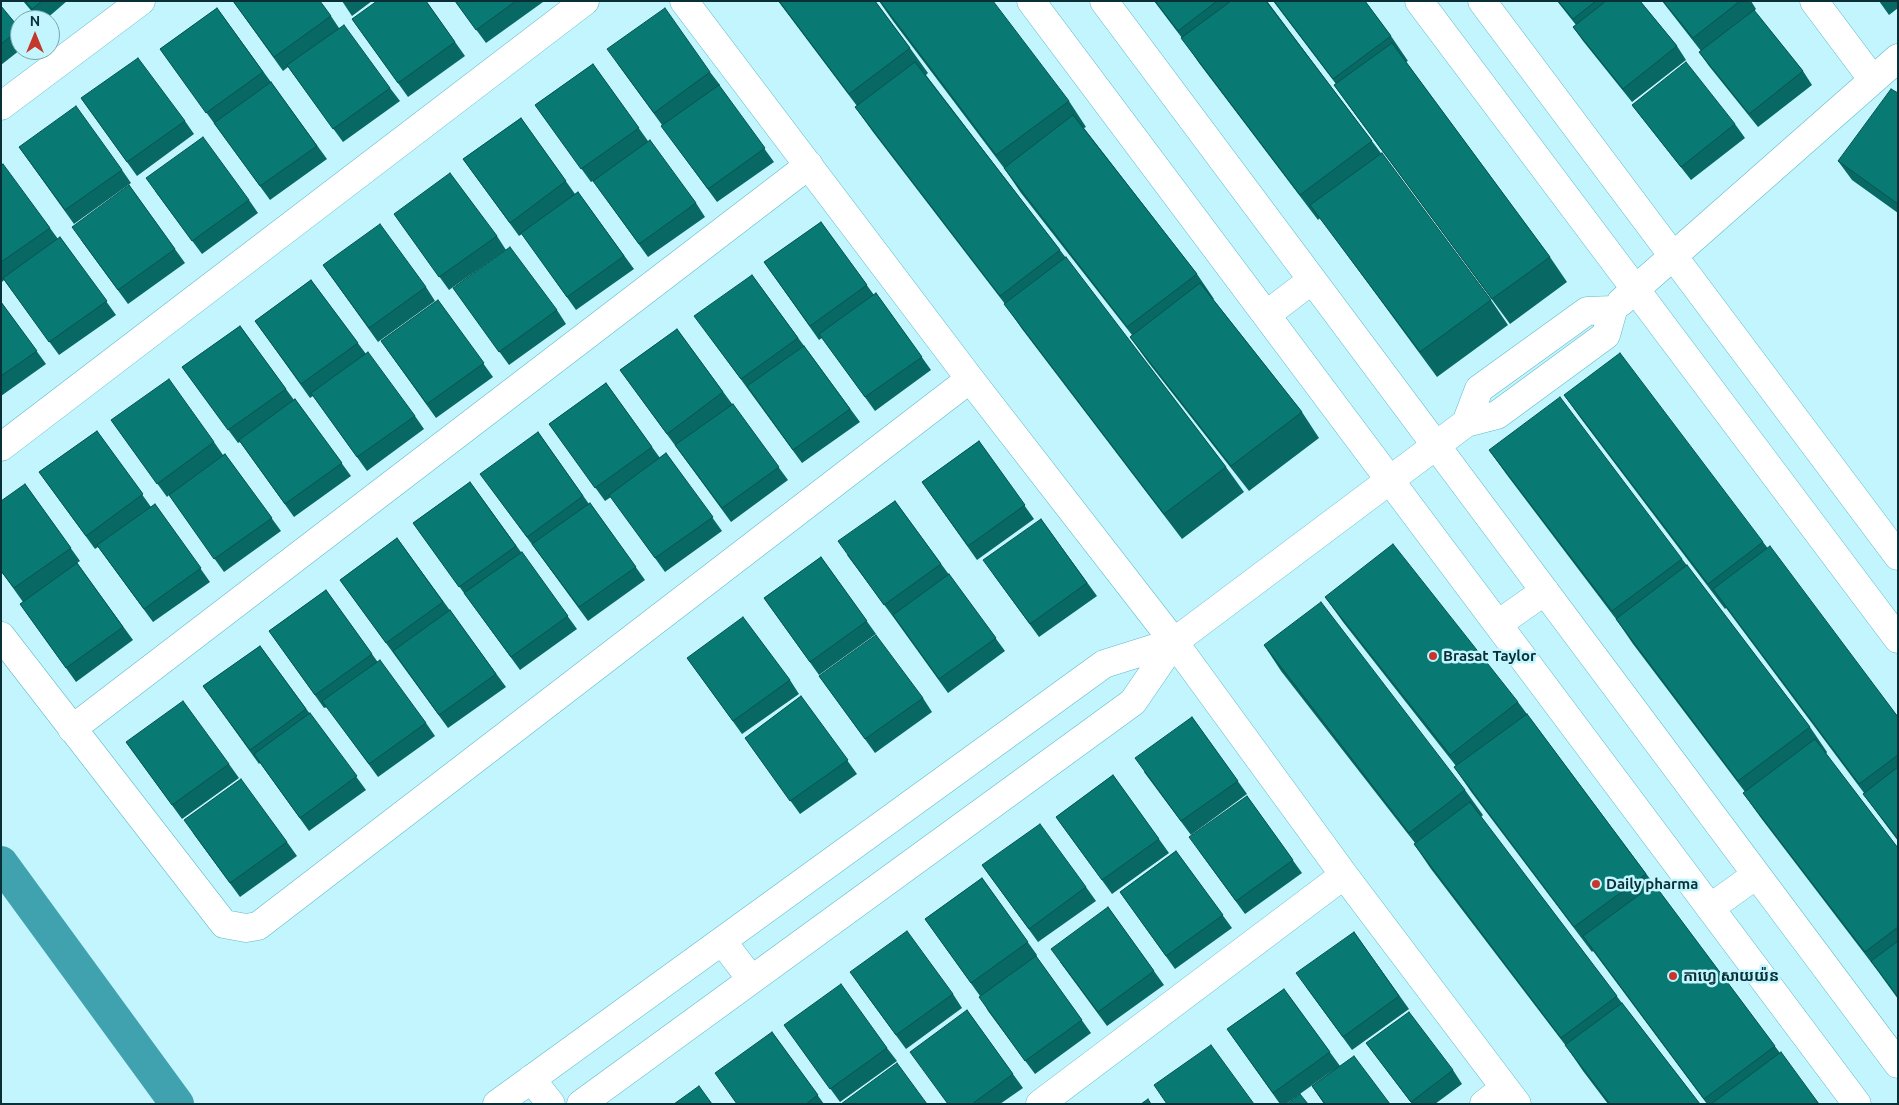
<!DOCTYPE html>
<html>
<head>
<meta charset="utf-8">
<style>
	body { margin:0 }
	#map { position:relative; width:1899px; height:1105px; overflow:hidden; background:#c2f5fe; font-family:Ubuntu,sans-serif }
	canvas { display:block }
	.frame { position:absolute; inset:0; border:2px solid #083036; pointer-events:none }
	.north { position:absolute; left:10px; top:10px; width:50px; height:50px; box-sizing:border-box; background:#c2f5fe; border:1px solid #78a6ae; border-radius:50%; rotate:0deg; font-size:14px; font-weight:700; line-height:20px; text-align:center; color:#083036 }
	.north::after { content:''; display:block; margin:auto; width:18px; height:22px; background:#c5372d; clip-path:polygon(50% 0,100% 100%,50% 72%,0 100%) }
</style>
</head>
<body>
<div id="map">
<canvas width="1899" height="1105"></canvas>
<div class="frame"></div>
<div class="north">N</div>
</div>
<script>
const ctx = document.querySelector('canvas').getContext('2d');
ctx.lineJoin = 'round';
const toPath = rows => new Path2D(rows.map(r => 'M' + r).join(''));
function strokePath(path, color, width, dash) { ctx.strokeStyle = color; ctx.lineWidth = width; ctx.lineCap = dash ? 'butt' : 'round'; ctx.setLineDash(dash || []); ctx.stroke(path); }
function fill(path, color) { ctx.fillStyle = color; ctx.fill(path, 'evenodd'); }
function label(font, color, halo, rows, align = 'center') {
  ctx.font = font + ' Ubuntu,"Noto Sans Khmer",sans-serif'; ctx.lineWidth = 5; ctx.setLineDash([]); ctx.textBaseline = 'middle'; ctx.strokeStyle = halo; ctx.fillStyle = color; for (const [text, x, y, turn = 0] of rows) {
    ctx.save(); ctx.translate(x, y); ctx.rotate((+turn || 0) * Math.PI / 180); ctx.textAlign = isNaN(turn) ? turn : align; if (halo) ctx.strokeText(text, 0, 0); ctx.fillText(text, 0, 0); ctx.restore();
  }
}
const canal = toPath([
	[1,863,177,1104]
]);
const minor = toPath([
	[684,1,970,379,1174,642,1344,875,1517,1104],
	[1031,1,1857,1104],
	[1104,1,1898,1064],
	[1419,1,1898,639],
	[1482,1,1898,556],
	[1814,1,1873,80],
	[1,106,141,1],
	[1621,302,1898,58],
	[1613,310,1606,335,1497,415,1466,423,1479,389,1587,311,1613,310],
	[1266,315,1312,280],
	[1,447,585,1],
	[1498,624,1545,591],
	[1,636,224,924,246,928,258,926,970,379],
	[72,729,809,165],
	[1710,908,1756,875],
	[722,941,751,979],
	[531,1079,551,1104],
	[497,1104,1104,664,1174,642],
	[581,1104,1133,702,1174,642,1466,423],
	[1040,1104,1344,875],
	[1484,1104,1505,1088]
]);
const wall = toPath([
	[23,1,67,1,45,20,39,20],
	[233,1,331,16,339,28,390,88,400,101,343,142,288,67,283,71],
	[342,1,372,1,352,16],
	[426,1,465,56,408,97,352,19],
	[455,1,542,1,543,2,486,43],
	[778,1,875,1,910,48,928,73,926,75,1226,467,1244,492,1182,539,1022,329,1005,304,873,132,855,107,857,106],
	[879,1,1069,101,1086,127,1084,128,1197,274,1214,299,1213,299,1302,412,1319,438,1249,491,1148,362,1130,337,1132,335,1021,193,1004,168,893,21],
	[1154,1,1267,1,1491,300,1508,325,1437,377,1320,218,1318,220,1199,63,1182,38],
	[1273,1,1365,1,1391,36,1408,61,1406,62,1550,257,1567,282,1510,324,1352,110,1334,85,1336,84],
	[1557,1,1640,1,1677,46,1686,60,1632,102,1583,41,1573,27,1576,25],
	[1662,1,1751,1,1756,9,1754,11,1803,71,1812,85,1758,127,1709,66,1699,52,1701,51],
	[1879,1,1898,1,1898,8,1889,15],
	[1,6,20,30,20,50,1,65],
	[217,8,327,159,270,200,160,49],
	[617,63,710,72,720,85,719,86,774,162,717,202,671,139,662,125],
	[593,64,648,141,696,203,705,217,648,257,593,181,591,182,535,105],
	[1898,93,1898,213,1852,180,1838,161],
	[81,98,185,121,194,134,137,176],
	[1632,105,1735,124,1745,138,1691,180,1642,118],
	[521,118,575,194,578,192,634,269,576,310,522,234,519,236,463,159],
	[19,147,122,170,131,183,74,224],
	[1,166,50,228,58,239,60,237,116,315,59,355,4,280,2,282,1,281],
	[129,185,185,263,128,304,81,240],
	[155,191,249,200,258,213,202,254],
	[394,214,497,236,506,250,449,290],
	[821,222,874,295,876,293,931,370,875,411,822,338,819,340,764,262],
	[323,265,426,287,435,301,378,342],
	[752,275,860,422,802,463,704,329],
	[311,280,366,354,415,416,424,429,367,471,313,396,310,398,255,321],
	[453,288,557,310,566,324,509,365],
	[438,300,493,377,436,418,381,341],
	[1,302,46,364,1,396],
	[240,326,294,400,295,399,351,476,294,517,240,442,238,443,182,367],
	[677,329,788,480,731,522,620,370],
	[606,383,660,458,666,453,722,531,665,572,611,497,605,501,549,424],
	[1564,395,1763,542,1898,717,1898,841,1863,794,1864,793,1726,608,1725,609,1582,420],
	[111,420,214,442,223,455,225,454,281,531,224,572,169,495,167,497],
	[97,431,151,507,155,504,210,582,153,622,98,547,95,549,39,472],
	[538,432,589,504,590,503,645,580,588,621,490,487],
	[979,441,1034,519,977,560,922,482],
	[1489,450,1682,559,1810,727,1827,752,1826,754,1898,848,1898,999,1877,970,1761,818,1743,793,1745,792,1633,644,1616,619,1507,475],
	[470,482,577,629,520,670,413,523],
	[25,484,80,561,77,563,133,640,76,682,20,604,23,602,1,571],
	[895,501,1005,651,948,693,894,618,847,555],
	[1041,519,1097,596,1039,637,993,574],
	[397,538,506,687,448,728,340,580],
	[821,557,876,634,819,675,764,598],
	[326,590,377,661,426,723,435,736,378,777,327,707,324,708,269,631],
	[1325,597,1518,702,1780,1053,1819,1104,1707,1104,1593,951,1592,952,1472,793,1454,767,1456,766,1343,622],
	[1264,645,1465,790,1483,815,1481,817,1622,1003,1700,1104,1608,1104,1583,1071,1566,1046,1431,869,1414,844,1415,843,1281,671],
	[260,646,366,790,309,831,260,763,259,764,203,686],
	[687,658,790,680,799,694,742,734],
	[819,676,923,698,932,712,875,753],
	[801,696,857,774,800,814,745,738],
	[1192,717,1247,794,1191,835,1144,772],
	[126,742,229,764,239,778,182,819],
	[1113,775,1169,853,1112,894,1056,817],
	[1247,796,1302,873,1245,914,1199,851],
	[193,833,287,842,297,856,240,897],
	[1176,851,1232,928,1175,969,1120,892],
	[982,865,1086,887,1096,901,1038,942],
	[982,878,1037,955,1036,956,1091,1033,1035,1074,988,1011,980,996,925,919],
	[1108,907,1164,985,1107,1026,1060,962],
	[1354,932,1409,1009,1352,1050,1306,987],
	[859,985,953,994,962,1008,906,1049],
	[1284,989,1340,1066,1390,1104,1324,1104,1312,1086,1336,1068,1286,1104,1280,1104,1227,1029],
	[967,1010,1023,1088,1000,1104,947,1104],
	[784,1025,887,1048,897,1061,840,1102],
	[772,1032,824,1104,737,1104],
	[1366,1043,1453,1070,1462,1084,1435,1104,1412,1104]
]);
const building = toPath([
	[25,1,42,1,32,9,25,1],
	[233,1,320,1,331,16,274,57,233,1],
	[377,1,426,1,455,42,398,83,352,19,377,1],
	[455,1,516,1,476,30,455,1],
	[779,1,875,1,910,48,849,94,779,1],
	[880,1,993,1,1069,101,996,155,880,1],
	[1155,1,1217,1,1178,31,1155,1],
	[1231,1,1266,1,1372,141,1300,195,1181,38,1231,1],
	[1274,1,1365,1,1391,36,1333,79,1274,1],
	[1558,1,1596,1,1573,19,1558,1],
	[1606,1,1640,1,1677,46,1623,89,1573,27,1606,1],
	[1663,1,1740,1,1693,38,1663,1],
	[1,6,20,29,1,44,1,6],
	[217,8,263,72,206,113,160,49,217,8],
	[665,8,710,72,654,113,607,49,665,8],
	[1754,10,1803,71,1749,114,1699,52,1754,10],
	[344,25,390,88,333,129,287,65,344,25],
	[1392,43,1550,257,1492,299,1334,85,1392,43],
	[138,58,185,121,127,162,81,98,138,58],
	[915,62,1060,250,1000,296,855,107,915,62],
	[1686,62,1735,124,1681,167,1632,105,1686,62],
	[593,64,639,128,581,169,535,105,593,64],
	[271,82,317,146,260,186,214,123,271,82],
	[719,85,765,148,708,189,661,126,719,85],
	[1891,89,1898,93,1898,204,1838,161,1891,89],
	[76,106,122,170,65,210,19,147,76,106],
	[1073,115,1197,274,1127,327,1004,168,1073,115],
	[521,118,566,181,510,223,463,159,521,118],
	[203,137,249,200,192,241,146,178,203,137],
	[650,140,696,203,639,244,593,181,650,140],
	[1382,153,1491,300,1420,352,1310,205,1382,153],
	[3,164,50,228,1,262,1,166,3,164],
	[450,173,497,236,439,277,394,214,450,173],
	[129,185,175,249,118,290,72,227,129,185],
	[578,192,624,256,567,297,521,233,578,192],
	[821,222,867,285,810,326,764,262,821,222],
	[380,224,426,287,369,328,323,265,380,224],
	[60,237,107,301,49,342,3,278,60,237],
	[510,247,557,310,499,352,453,288,510,247],
	[1066,257,1226,467,1164,514,1004,304,1066,257],
	[752,275,798,338,741,379,694,316,752,275],
	[311,280,358,343,301,384,255,321,311,280],
	[1200,283,1302,412,1231,466,1130,337,1200,283],
	[876,293,922,357,865,397,819,334,876,293],
	[438,300,484,363,427,404,381,341,438,300],
	[1,302,37,351,1,376,1,302],
	[240,326,286,389,228,430,182,367,240,326],
	[677,329,723,392,667,434,620,370,677,329],
	[804,346,850,409,793,450,747,386,804,346],
	[368,352,415,416,357,457,311,393,368,352],
	[1620,353,1763,542,1708,584,1564,395,1620,353],
	[169,379,214,442,157,484,111,420,169,379],
	[606,383,652,447,595,488,549,424,606,383],
	[1560,397,1682,559,1612,611,1489,450,1560,397],
	[295,399,342,463,285,504,239,440,295,399],
	[733,404,779,467,722,508,675,445,733,404],
	[97,431,143,494,86,536,39,472,97,431],
	[538,432,583,496,527,537,480,474,538,432],
	[979,441,1025,505,968,546,922,482,979,441],
	[666,453,713,517,655,558,609,495,666,453],
	[225,454,272,518,214,559,169,495,225,454],
	[470,482,516,546,459,587,413,523,470,482],
	[25,484,71,548,14,588,1,571,1,501,25,484],
	[895,501,941,564,884,605,838,541,895,501],
	[590,503,636,567,579,607,532,544,590,503],
	[155,504,201,568,144,609,97,545,155,504],
	[1041,519,1087,583,1030,624,983,560,1041,519],
	[397,538,443,602,386,643,340,580,397,538],
	[1393,544,1518,702,1450,755,1325,597,1393,544],
	[1770,546,1898,717,1898,755,1859,784,1713,589,1770,546],
	[522,552,568,616,511,657,464,593,522,552],
	[821,557,867,621,810,662,764,598,821,557],
	[77,563,123,627,66,668,20,604,77,563],
	[1687,565,1810,727,1738,781,1616,619,1687,565],
	[949,574,996,638,939,679,893,615,949,574],
	[326,590,372,654,315,695,269,631,326,590],
	[1321,602,1465,790,1409,833,1264,645,1321,602],
	[450,610,496,674,439,715,393,651,450,610],
	[743,617,790,680,733,721,687,658,743,617],
	[876,635,923,698,865,739,819,676,876,635],
	[260,646,306,709,250,750,203,686,260,646],
	[380,660,426,723,369,764,322,701,380,660],
	[801,696,848,760,790,801,745,738,801,696],
	[183,701,229,764,172,805,126,742,183,701],
	[310,713,357,776,300,818,254,754,310,713],
	[1527,714,1646,874,1574,927,1454,767,1527,714],
	[1192,717,1238,781,1181,821,1135,758,1192,717],
	[1815,739,1898,848,1898,927,1865,952,1743,793,1815,739],
	[1898,767,1898,839,1863,794,1898,767],
	[1113,775,1159,839,1102,880,1056,817,1113,775],
	[241,779,287,842,230,883,184,820,241,779],
	[1247,796,1293,860,1236,901,1189,837,1247,796],
	[1470,802,1617,996,1561,1038,1414,844,1470,802],
	[1040,824,1086,887,1029,929,982,865,1040,824],
	[1176,851,1223,915,1166,956,1120,892,1176,851],
	[982,878,1028,942,971,983,925,919,982,878],
	[1654,884,1775,1046,1704,1099,1583,936,1654,884],
	[1108,907,1154,971,1098,1012,1051,949,1108,907],
	[907,931,953,994,896,1035,850,972,907,931],
	[1354,932,1399,996,1343,1037,1296,973,1354,932],
	[1898,941,1898,997,1871,961,1898,941],
	[1036,956,1082,1020,1025,1061,979,997,1036,956],
	[841,984,887,1048,830,1089,784,1025,841,984],
	[1284,989,1330,1052,1273,1093,1227,1029,1284,989],
	[1622,1003,1700,1104,1610,1104,1565,1045,1622,1003],
	[967,1010,1013,1074,972,1104,948,1104,910,1052,967,1010],
	[1409,1012,1453,1070,1411,1102,1366,1043,1409,1012],
	[772,1032,818,1095,806,1104,737,1104,715,1073,772,1032],
	[1211,1045,1254,1104,1167,1104,1154,1085,1211,1045],
	[1781,1052,1819,1104,1711,1104,1781,1052],
	[1354,1056,1390,1104,1325,1104,1312,1086,1354,1056],
	[897,1063,927,1104,841,1104,897,1063],
	[699,1086,712,1104,674,1104,699,1086],
	[1300,1094,1308,1104,1287,1104,1300,1094],
	[1148,1099,1151,1104,1141,1104,1148,1099]
]);
const markers = [
	[1433,656,5,"#c5372d"],
	[1596,884,5,"#c5372d"],
	[1673,976,5,"#c5372d"]
];
const poiNames = [
	["Brasat Taylor",1443,656],
	["Daily pharma",1606,884],
	["កាហ្វេ សាយយ៉ន",1683,976]
];
strokePath(canal, '#40a1af', 34);
strokePath(minor, '#60bac8', 29);
strokePath(minor, '#fff', 28);
fill(wall, '#086863');
fill(building, '#097973');
strokePath(building, '#065550', 1);
for (const [x, y, r, color] of markers) { const dot = new Path2D(); dot.arc(x, y, r, 0, 2 * Math.PI); ctx.fillStyle = color; ctx.fill(dot); strokePath(dot, '#c2f5fe', 2); }
label('bold 15px', '#083036', '#c2f5fe', poiNames, 'left');
</script>
</body>
</html>
